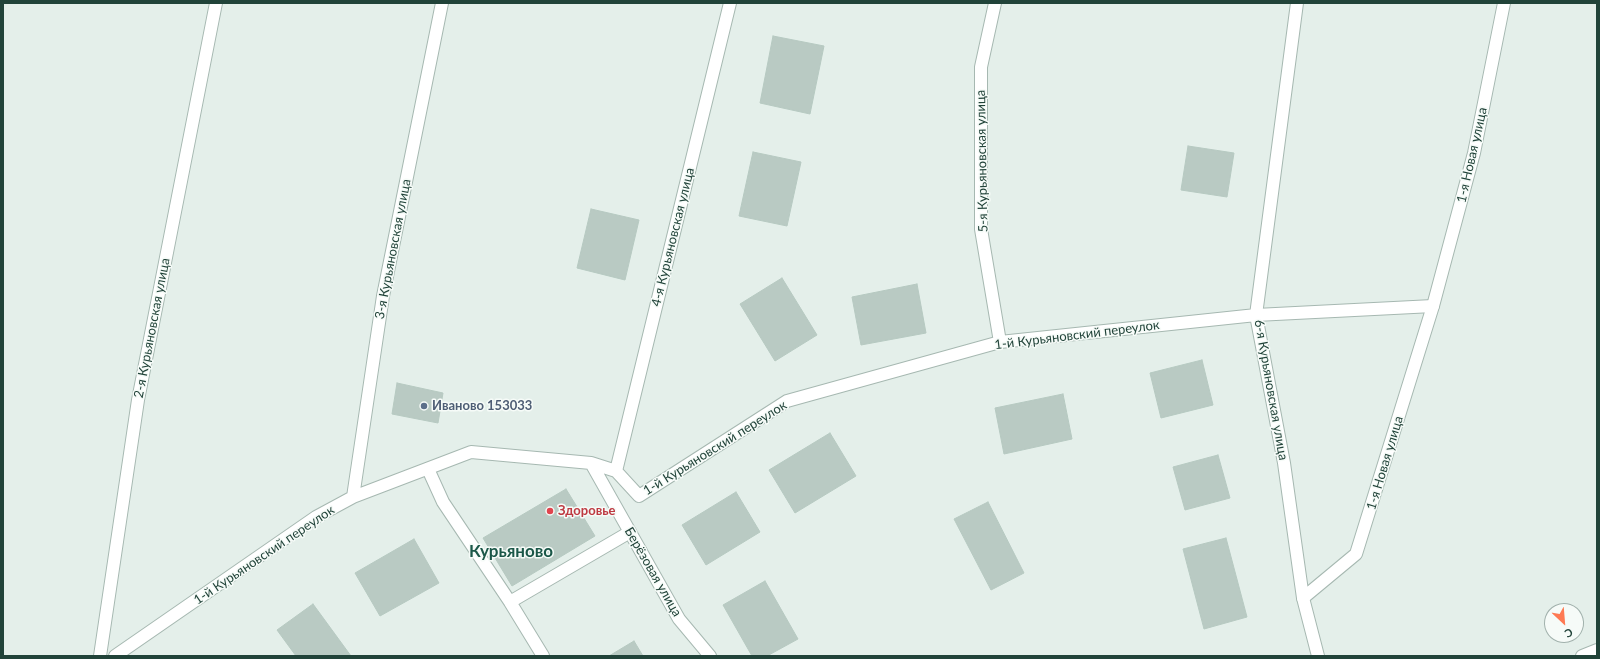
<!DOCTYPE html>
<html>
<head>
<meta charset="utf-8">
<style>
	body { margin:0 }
	#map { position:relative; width:1600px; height:659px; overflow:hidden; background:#e4efea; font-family:Lato,sans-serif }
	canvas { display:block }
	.frame { position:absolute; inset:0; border:4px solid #214339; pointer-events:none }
	.north { position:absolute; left:1544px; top:603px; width:40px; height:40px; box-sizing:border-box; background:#f6fbf8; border:1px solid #a1b1ac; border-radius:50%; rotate:154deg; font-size:11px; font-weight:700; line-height:16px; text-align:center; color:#214339 }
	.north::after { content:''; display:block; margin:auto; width:14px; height:18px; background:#fe7a53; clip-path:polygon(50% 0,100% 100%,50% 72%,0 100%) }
</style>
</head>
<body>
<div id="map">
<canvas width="1600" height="659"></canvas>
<div class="frame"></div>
<div class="north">С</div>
</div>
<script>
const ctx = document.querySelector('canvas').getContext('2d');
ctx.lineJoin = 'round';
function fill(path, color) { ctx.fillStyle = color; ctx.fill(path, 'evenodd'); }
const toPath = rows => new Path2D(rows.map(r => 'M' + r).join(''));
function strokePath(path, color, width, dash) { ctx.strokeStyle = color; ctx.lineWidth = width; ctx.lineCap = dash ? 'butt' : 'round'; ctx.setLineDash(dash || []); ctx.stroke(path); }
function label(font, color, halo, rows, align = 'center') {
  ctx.font = font + ' Lato,sans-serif'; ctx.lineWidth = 3; ctx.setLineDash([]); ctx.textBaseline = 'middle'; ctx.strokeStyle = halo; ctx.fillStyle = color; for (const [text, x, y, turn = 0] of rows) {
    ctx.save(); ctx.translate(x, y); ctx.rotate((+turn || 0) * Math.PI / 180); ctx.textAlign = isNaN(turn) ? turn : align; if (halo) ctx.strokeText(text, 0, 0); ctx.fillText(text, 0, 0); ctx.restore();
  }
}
const building = toPath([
	[773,36,824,46,810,114,760,103,773,36],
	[1188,146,1234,153,1227,197,1181,190,1188,146],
	[753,152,801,162,787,226,739,216,753,152],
	[591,209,639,220,625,280,577,268,591,209],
	[782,278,817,335,775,361,740,304,782,278],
	[917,284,926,333,861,345,852,297,917,284],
	[1202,360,1213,405,1161,418,1150,373,1202,360],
	[397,383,443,393,438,423,392,414,397,383],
	[1063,394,1072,439,1004,454,995,408,1063,394],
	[830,433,856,476,795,513,769,470,830,433],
	[1218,455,1230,498,1185,510,1173,467,1218,455],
	[566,489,595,536,512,586,483,538,566,489],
	[736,492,760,532,706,565,682,525,736,492],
	[988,502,1024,573,991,590,954,519,988,502],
	[1226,538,1247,617,1204,629,1183,549,1226,538],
	[414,539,439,583,380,616,355,573,414,539],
	[765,581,798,639,767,656,752,656,723,605,765,581],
	[313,604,351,656,296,656,277,630,313,604],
	[634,641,643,656,609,656,634,641]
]);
const service = toPath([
	[1256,315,1433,306],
	[428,469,443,502,510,602,630,532],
	[1303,598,1318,656],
	[510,602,543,656]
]);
const minor = toPath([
	[995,3,981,67,981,229,1000,342],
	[1297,3,1256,315,1284,463,1303,598],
	[591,463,679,619,710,656],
	[616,471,730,3],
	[353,497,383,296,442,3],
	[1303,598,1356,554,1433,306,1474,153,1504,3],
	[100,656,138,400,216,3],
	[115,656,316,517,353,497,471,452,591,463,616,471,639,496,787,401,1000,342,1256,315],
	[1582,656,1597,650]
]);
const markers = [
	[424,406,4,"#5c6f8a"],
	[550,511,4,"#e0444e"]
];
const streetNames = [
	["1-я Новая улица",1472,155,-77],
	["5-я Курьяновская улица",982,161,-91],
	["4-я Курьяновская улица",673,237,-76],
	["3-я Курьяновская улица",393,249,-79],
	["2-я Курьяновская улица",152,328,-79],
	["1-й Курьяновский переулок",1077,335,-7],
	["6-я Курьяновская улица",1271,390,80],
	["1-й Курьяновский переулок",715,448,-32],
	["1-я Новая улица",1385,463,-73],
	["1-й Курьяновский переулок",264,555,-34],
	["Берёзовая улица",653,572,60]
];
const serviceNames = [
	["Иваново 153033",432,406]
];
const healthNames = [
	["Здоровье",558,511]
];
const districtNames = [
	["Курьяново",511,552]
];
fill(building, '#b9cac3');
strokePath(building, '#b6c9c1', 1);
strokePath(service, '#a6b8b1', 14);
strokePath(minor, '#a6b8b1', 14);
strokePath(service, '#fff', 12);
strokePath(minor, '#fff', 12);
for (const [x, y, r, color] of markers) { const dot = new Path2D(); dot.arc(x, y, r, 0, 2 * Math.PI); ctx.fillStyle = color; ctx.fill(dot); strokePath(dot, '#f6fbf8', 1.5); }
label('13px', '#214339', '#f6fbf8', streetNames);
label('bold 13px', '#4e5e75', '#f6fbf8', serviceNames, 'left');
label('bold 13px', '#be3a42', '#f6fbf8', healthNames, 'left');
label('bold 17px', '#1b5748', '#f6fbf8', districtNames);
</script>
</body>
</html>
